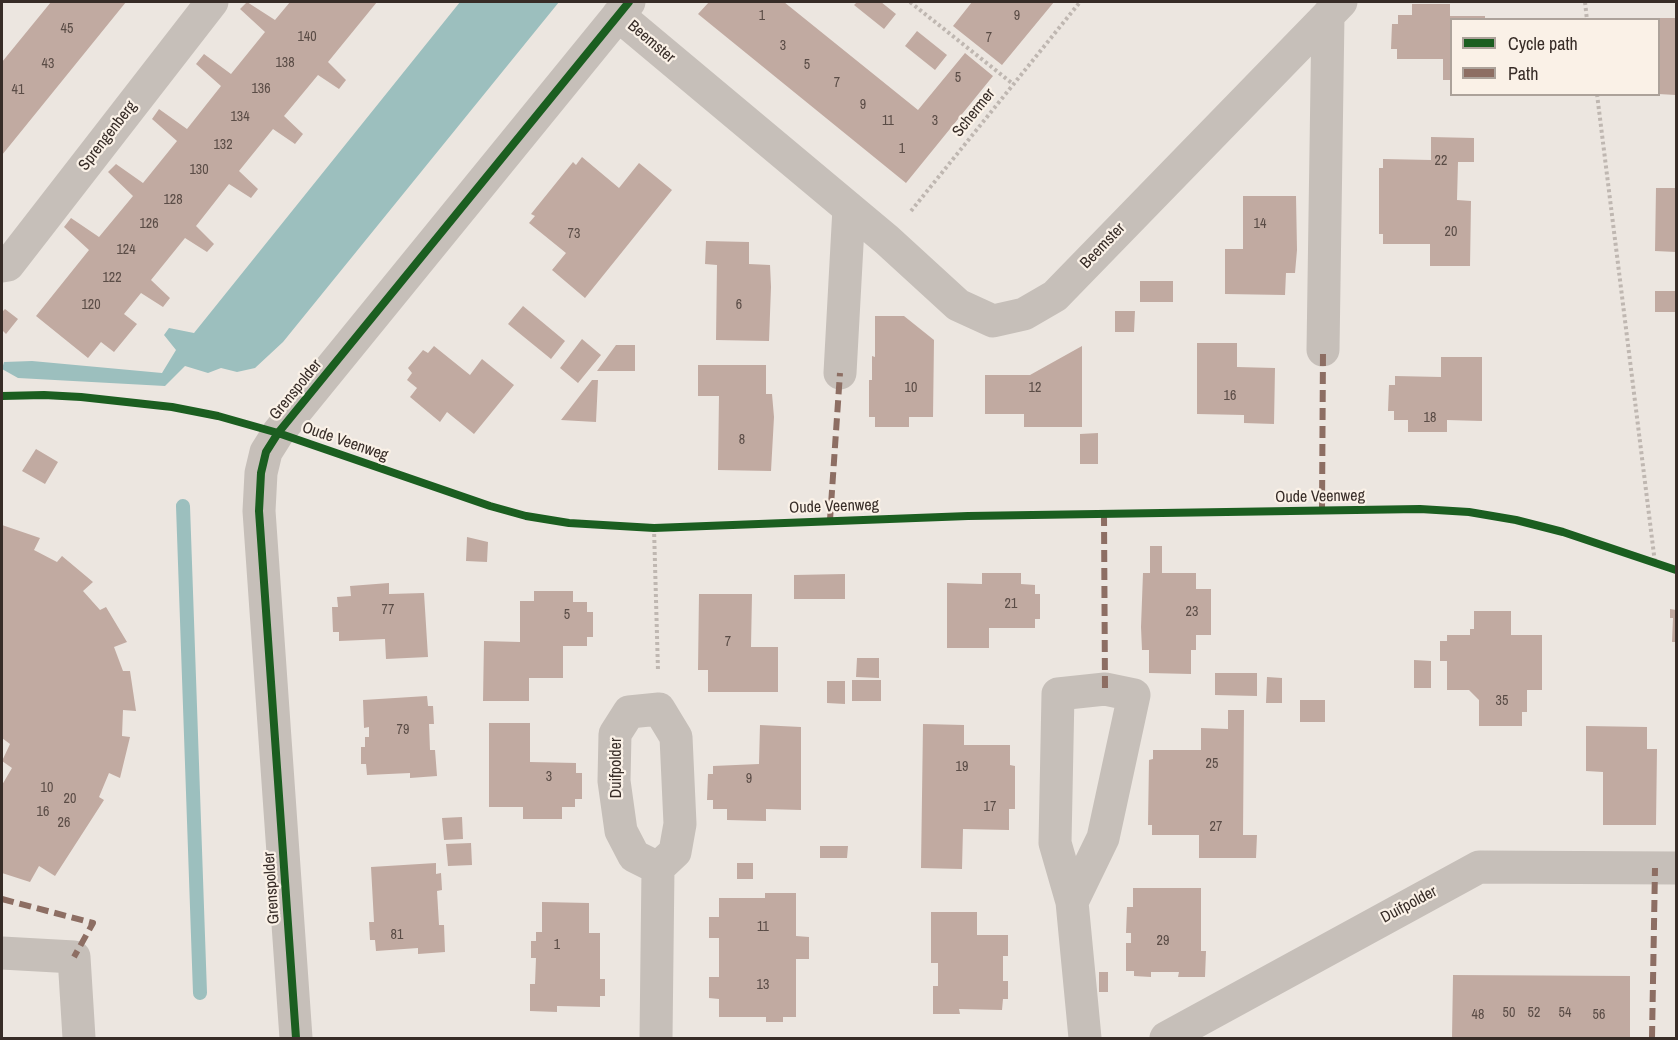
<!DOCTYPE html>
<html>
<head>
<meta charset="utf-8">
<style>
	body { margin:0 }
	#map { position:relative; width:1678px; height:1040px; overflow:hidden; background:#ece6e0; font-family:"Archivo Narrow",sans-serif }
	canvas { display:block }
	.frame { position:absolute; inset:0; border:3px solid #372c27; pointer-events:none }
	.legend { position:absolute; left:1450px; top:18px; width:210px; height:78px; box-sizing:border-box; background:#faf1e7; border:2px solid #aca29a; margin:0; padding:8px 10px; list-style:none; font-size:18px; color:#372c27 }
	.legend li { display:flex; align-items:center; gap:12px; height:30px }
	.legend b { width:30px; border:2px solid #aca29a }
</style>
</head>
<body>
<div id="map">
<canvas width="1678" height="1040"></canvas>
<div class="frame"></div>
<ul class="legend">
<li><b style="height:8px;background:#1b5e20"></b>Cycle path</li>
<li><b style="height:8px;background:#8d6e63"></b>Path</li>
</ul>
</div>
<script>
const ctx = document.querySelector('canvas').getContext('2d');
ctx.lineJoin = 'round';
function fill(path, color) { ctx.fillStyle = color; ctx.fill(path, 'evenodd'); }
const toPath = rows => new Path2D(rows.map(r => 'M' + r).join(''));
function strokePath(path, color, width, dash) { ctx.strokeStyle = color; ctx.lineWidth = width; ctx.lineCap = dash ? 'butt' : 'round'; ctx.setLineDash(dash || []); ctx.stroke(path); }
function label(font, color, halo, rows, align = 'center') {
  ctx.font = font + ' "Archivo Narrow",sans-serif'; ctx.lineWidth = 4.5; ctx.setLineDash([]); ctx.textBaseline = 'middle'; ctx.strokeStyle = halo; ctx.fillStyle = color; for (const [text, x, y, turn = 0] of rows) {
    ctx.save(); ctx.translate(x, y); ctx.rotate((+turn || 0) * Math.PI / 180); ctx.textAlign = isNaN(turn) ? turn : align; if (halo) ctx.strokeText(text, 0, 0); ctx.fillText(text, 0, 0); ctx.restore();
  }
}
const water = toPath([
	[460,2,559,2,283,342,255,368,237,372,221,368,208,373,185,366,165,386,18,378,2,369,4,362,32,361,162,373,176,350,164,335,169,328,194,333]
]);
const stream = toPath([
	[183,506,200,993]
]);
const building = toPath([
	[51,2,126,2,2,155,2,62],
	[247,2,275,20,290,2,377,2,328,62,346,80,339,89,318,75,284,116,303,134,295,144,273,129,239,171,258,189,251,198,229,184,196,226,214,244,207,252,185,238,151,280,170,298,163,307,141,293,124,314,137,324,114,352,101,342,88,358,36,316,89,250,64,227,71,218,99,237,133,196,108,172,116,164,143,183,177,141,152,119,159,109,187,129,221,86,196,64,204,54,231,74,265,32,240,9],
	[709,2,784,2,918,110,965,53,993,76,906,183,698,14],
	[857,2,881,2,896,14,884,29,854,5],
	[972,2,1054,2,1002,65,953,26],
	[1412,4,1450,4,1450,16,1485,16,1485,20,1452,20,1452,80,1443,80,1443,59,1397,59,1397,49,1391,49,1392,24,1398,24,1398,15,1412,15],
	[1658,18,1676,18,1676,95,1658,94],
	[917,31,947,55,935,70,905,46],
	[1431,137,1474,138,1474,162,1458,162,1457,200,1471,201,1470,266,1430,266,1430,244,1383,244,1383,234,1379,234,1379,168,1383,168,1383,159,1431,160],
	[582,157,619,188,639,163,672,190,585,298,552,270,566,253,529,223,535,216,531,214,573,162,576,165],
	[1656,188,1676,188,1676,252,1655,251],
	[1243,196,1296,196,1297,250,1295,273,1286,273,1285,295,1225,294,1225,249,1243,249],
	[706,241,749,242,749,264,770,265,771,287,769,341,716,340,717,265,705,264],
	[1140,281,1173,281,1173,302,1140,302],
	[1655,291,1676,291,1676,312,1655,312],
	[523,306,565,341,551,359,508,324],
	[5,309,18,319,6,334,2,330,2,312],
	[1115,311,1135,311,1134,332,1115,332],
	[875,316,904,316,934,340,933,417,909,417,909,427,875,427,875,417,869,417,869,380,872,380,872,356,875,357],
	[582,339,601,355,578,383,560,368],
	[1197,343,1237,343,1237,367,1275,368,1274,424,1244,423,1244,415,1197,414],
	[616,345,635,345,635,371,597,371],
	[434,346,470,375,482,359,514,385,474,434,447,412,440,422,410,397,417,388,407,380,412,373,408,368,423,350,428,353],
	[1082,346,1082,427,1024,427,1024,414,985,414,985,375,1030,375],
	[1441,357,1482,357,1482,421,1447,420,1447,432,1408,432,1408,420,1394,420,1394,411,1388,411,1389,385,1395,385,1395,376,1441,377],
	[698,365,766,365,766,394,772,394,774,417,771,471,718,470,719,396,698,396],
	[592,380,598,380,596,422,561,420],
	[1098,433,1098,464,1080,464,1080,434],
	[36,449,58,462,45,484,22,471],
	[2,525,40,538,34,550,57,562,62,556,93,582,83,591,100,610,106,607,127,642,114,647,123,671,130,671,136,711,123,710,122,736,130,737,120,778,109,773,99,797,104,800,55,876,39,866,30,882,2,873,2,785,12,768,2,761,10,744,2,738],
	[467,537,488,542,487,562,466,561],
	[1150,546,1162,546,1162,573,1196,573,1196,589,1211,589,1211,635,1196,635,1196,650,1191,650,1191,674,1149,673,1149,650,1142,650,1141,627,1143,573,1150,573],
	[982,573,1021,573,1021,584,1035,585,1035,594,1040,594,1040,619,1035,619,1035,628,989,628,989,648,947,648,947,583,982,584],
	[845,574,845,599,794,599,794,575],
	[389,583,389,594,424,593,428,657,386,659,385,639,339,641,339,632,333,632,332,607,338,607,337,597,351,596,350,586],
	[534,591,573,591,573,602,587,602,587,612,593,612,593,637,587,637,587,646,563,646,563,678,529,678,529,701,483,701,484,641,520,642,520,601,534,601],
	[699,594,752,594,751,647,778,647,778,692,708,692,708,670,698,670],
	[1670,609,1676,610,1676,642,1672,642,1673,618,1670,618],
	[1474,611,1511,611,1511,635,1542,635,1542,690,1527,690,1527,712,1522,712,1522,726,1479,726,1479,700,1469,690,1447,690,1447,661,1440,661,1440,641,1447,641,1447,635,1470,635,1470,629,1474,629],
	[857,658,879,658,879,678,856,677],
	[1414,660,1431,661,1431,688,1414,688],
	[1215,673,1257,673,1257,696,1215,695],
	[1267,677,1282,678,1282,703,1266,703],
	[852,680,881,680,881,701,852,701],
	[827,681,845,681,845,704,827,703],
	[427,696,428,706,433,706,434,724,429,724,430,750,435,750,437,776,410,778,410,773,367,775,366,764,361,764,361,747,365,747,365,737,369,737,369,727,364,728,363,700],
	[1300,700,1325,700,1325,722,1300,722],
	[1228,710,1244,710,1243,835,1257,835,1256,858,1199,858,1199,835,1152,835,1152,825,1148,825,1149,760,1153,759,1153,750,1201,750,1201,728,1228,729],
	[489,723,530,723,530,762,576,763,576,773,582,773,582,799,575,799,575,807,562,807,562,819,523,819,523,807,489,807],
	[923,724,964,725,964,745,1010,745,1010,765,1015,766,1015,809,1009,809,1009,830,963,829,962,869,921,868],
	[760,725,801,727,801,810,766,809,766,821,727,820,727,809,713,809,713,800,707,800,708,774,713,774,713,766,759,764],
	[1586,726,1647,727,1647,749,1657,749,1656,825,1603,825,1603,772,1586,771],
	[462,817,463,839,444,840,442,818],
	[471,843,472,865,448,866,446,844],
	[820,846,848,846,847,858,820,858],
	[436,863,436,874,441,873,442,890,437,891,439,925,444,925,445,952,418,954,418,948,376,951,375,940,370,940,369,922,374,922,371,867],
	[737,863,753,863,753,879,737,879],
	[1133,888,1201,888,1201,951,1206,951,1205,977,1178,977,1179,972,1151,972,1151,977,1134,976,1134,971,1126,971,1126,943,1131,943,1131,933,1126,933,1127,907,1133,907],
	[765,893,796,893,796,936,809,937,809,959,796,959,796,1017,783,1017,783,1022,766,1022,766,1017,719,1017,719,999,709,998,709,977,719,977,719,938,709,938,709,917,719,917,719,898,765,898],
	[542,902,589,903,589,933,600,933,600,979,605,979,605,996,600,996,600,1007,557,1006,557,1012,530,1011,530,984,535,984,536,958,531,958,531,941,536,941,536,932,542,932],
	[931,912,977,912,977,935,1008,935,1008,956,1003,956,1003,981,1008,981,1008,999,1003,999,1002,1010,959,1009,960,1014,933,1014,933,986,938,986,938,963,931,963],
	[1099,972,1108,972,1108,992,1099,992],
	[1453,975,1630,976,1630,1038,1452,1038]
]);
const path = toPath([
	[910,2,1013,84],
	[1585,2,1587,20],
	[1597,94,1655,563],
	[911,211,1080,2],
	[654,528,658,671]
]);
const minor = toPath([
	[618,15,887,240,958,305,993,321,1024,314,1055,296,1341,2],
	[2,266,8,265,212,2],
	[1323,350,1328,15],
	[840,373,849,208],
	[1072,902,1103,838,1134,695,1105,689,1058,694,1055,843,1072,902,1085,1038],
	[2,953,74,957,79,1038],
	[296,1038,259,511,261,473,266,452,278,433,629,2],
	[656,1038,658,868,675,852,680,824,676,737,659,709,629,712,615,734,614,781,621,831,634,856,658,868],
	[1166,1038,1479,867,1676,868]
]);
const quiet = toPath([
	[1322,510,1323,350],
	[1104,514,1105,689],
	[830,520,840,373],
	[2,899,93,923,74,957],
	[1652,1038,1655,868]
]);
const cycleway = toPath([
	[2,396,44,395,81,397,172,407,218,416,278,433,490,506,526,516,569,523,654,528,968,516,1420,509,1469,512,1516,520,1563,532,1676,570],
	[296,1038,259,511,261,473,266,452,278,433,629,2]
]);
const numberNames = [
	["1",762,16],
	["9",1017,16],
	["45",67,29],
	["140",307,37],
	["7",989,38],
	["3",783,46],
	["138",285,63],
	["43",48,64],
	["5",807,65],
	["5",958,78],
	["7",837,83],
	["136",261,89],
	["41",18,90],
	["9",863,105],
	["134",240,117],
	["11",888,121],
	["3",935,121],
	["132",223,145],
	["1",902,149],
	["22",1441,161],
	["130",199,170],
	["128",173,200],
	["126",149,224],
	["14",1260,224],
	["20",1451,232],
	["73",574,234],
	["124",126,250],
	["122",112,278],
	["120",91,305],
	["6",739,305],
	["10",911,388],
	["12",1035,388],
	["16",1230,396],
	["18",1430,418],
	["8",742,440],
	["21",1011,604],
	["77",388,610],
	["23",1192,612],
	["5",567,615],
	["7",728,642],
	["35",1502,701],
	["79",403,730],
	["25",1212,764],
	["19",962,767],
	["3",549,777],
	["9",749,779],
	["10",47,788],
	["20",70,799],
	["17",990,807],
	["16",43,812],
	["26",64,823],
	["27",1216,827],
	["11",763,927],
	["81",397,935],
	["29",1163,941],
	["1",557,945],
	["13",763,985],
	["50",1509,1013],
	["52",1534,1013],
	["54",1565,1013],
	["48",1478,1015],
	["56",1599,1015]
];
const streetNames = [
	["Beemster",651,42,40],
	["Schermer",974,113,-51],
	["Sprengenberg",108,136,-52],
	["Beemster",1103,246,-46],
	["Grenspolder",296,390,-51],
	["Oude Veenweg",345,442,19],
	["Oude Veenweg",1320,497,-1],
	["Oude Veenweg",834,507,-2],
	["Duifpolder",617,768,-90],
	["Grenspolder",272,888,-94],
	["Duifpolder",1409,905,-28]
];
fill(water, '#9cbfbe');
strokePath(stream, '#9cbfbe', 14);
fill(building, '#c1aaa1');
strokePath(path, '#bfb7b1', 4, [3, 3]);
strokePath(minor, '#c6bfb9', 33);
strokePath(quiet, '#8d6e63', 6, [12, 6]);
strokePath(cycleway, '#1b5e20', 8);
label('14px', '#5a4c46', null, numberNames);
label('16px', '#372c27', '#faf1e7', streetNames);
</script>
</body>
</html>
